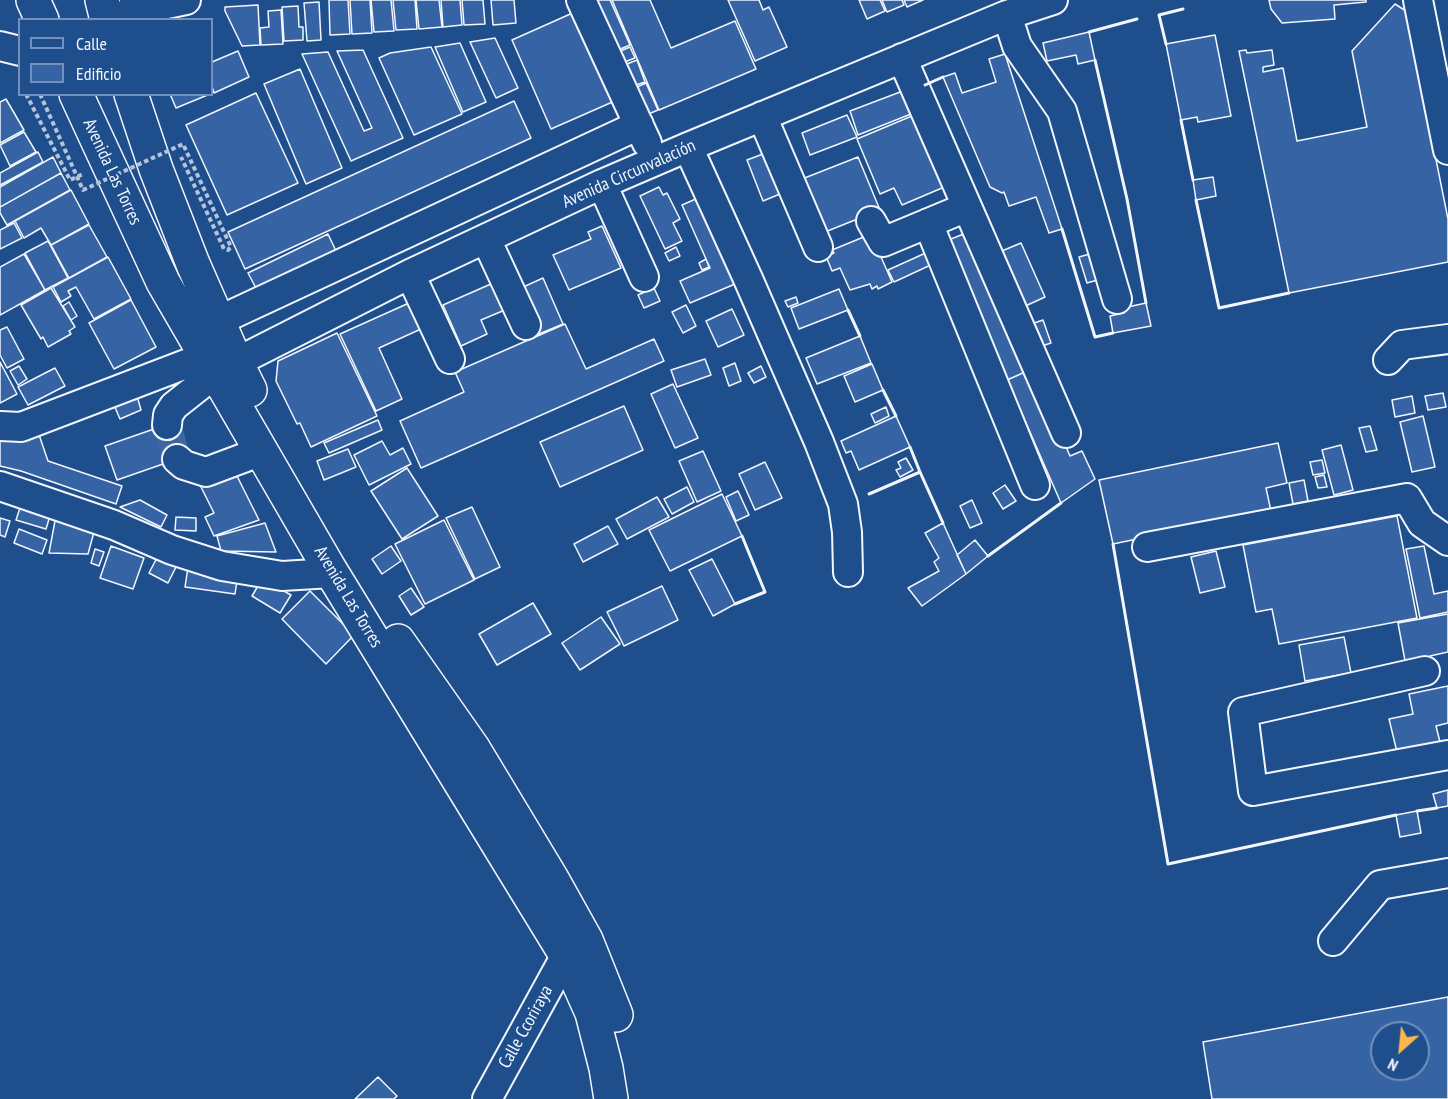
<!DOCTYPE html>
<html>
<head>
<meta charset="utf-8">
<style>
	body { margin:0 }
	#map { position:relative; width:1448px; height:1099px; overflow:hidden; background:#1f4e8c; font-family:"PT Sans Narrow",sans-serif }
	canvas { display:block }
	.legend { position:absolute; left:18px; top:18px; width:195px; height:78px; box-sizing:border-box; background:#1f4e8c; border:2px solid #7391ba; margin:0; padding:8px 10px; list-style:none; font-size:18px; color:#f2f6ff }
	.legend li { display:flex; align-items:center; gap:12px; height:30px }
	.legend b { width:30px; border:2px solid #7391ba }
	.north { position:absolute; left:1370px; top:1021px; width:60px; height:60px; box-sizing:border-box; background:#1f4e8c; border:2px solid #7391ba; border-radius:50%; rotate:207deg; font-size:16px; font-weight:700; line-height:24px; text-align:center; color:#f2f6ff }
	.north::after { content:''; display:block; margin:auto; width:21px; height:27px; background:#ffb74d; clip-path:polygon(50% 0,100% 100%,50% 72%,0 100%) }
</style>
</head>
<body>
<div id="map">
<canvas width="1448" height="1099"></canvas>
<ul class="legend">
<li><b style="height:8px;background:#1f4e8c"></b>Calle</li>
<li><b style="height:16px;background:#3563a3"></b>Edificio</li>
</ul>
<div class="north">N</div>
</div>
<script>
const ctx = document.querySelector('canvas').getContext('2d');
ctx.lineJoin = 'round';
function fill(path, color) { ctx.fillStyle = color; ctx.fill(path, 'evenodd'); }
const toPath = rows => new Path2D(rows.map(r => 'M' + r).join(''));
function strokePath(path, color, width, dash) { ctx.strokeStyle = color; ctx.lineWidth = width; ctx.lineCap = dash ? 'butt' : 'round'; ctx.setLineDash(dash || []); ctx.stroke(path); }
function label(font, color, halo, rows, align = 'center') {
  ctx.font = font + ' "PT Sans Narrow",sans-serif'; ctx.lineWidth = 4.5; ctx.setLineDash([]); ctx.textBaseline = 'middle'; ctx.strokeStyle = halo; ctx.fillStyle = color; for (const [text, x, y, turn = 0] of rows) {
    ctx.save(); ctx.translate(x, y); ctx.rotate((+turn || 0) * Math.PI / 180); ctx.textAlign = isNaN(turn) ? turn : align; if (halo) ctx.strokeText(text, 0, 0); ctx.fillText(text, 0, 0); ctx.restore();
  }
}
const building = toPath([
	[329,0,348,0,350,34,330,35,329,0],
	[350,0,370,0,372,33,352,34,350,0],
	[371,0,391,0,394,31,374,32,371,0],
	[393,0,415,0,417,29,396,30,393,0],
	[416,0,439,0,442,27,419,29,416,0],
	[441,0,460,0,462,25,443,27,441,0],
	[462,0,483,0,485,24,464,25,462,0],
	[491,0,514,0,516,23,493,25,491,0],
	[596,0,610,0,630,45,618,50,596,0],
	[612,0,650,0,671,48,735,21,756,69,659,110,612,0],
	[728,0,759,0,763,10,769,7,787,47,755,61,728,0],
	[859,0,880,0,885,11,867,19,859,0],
	[882,0,902,0,904,5,887,12,882,0],
	[904,0,923,0,907,7,904,0],
	[1269,0,1366,0,1366,2,1334,5,1335,19,1282,23,1271,9,1269,0],
	[319,2,321,40,307,41,304,3,319,2],
	[1395,4,1406,11,1448,219,1448,262,1289,293,1239,51,1246,50,1247,53,1272,50,1274,65,1263,67,1263,72,1283,68,1297,141,1367,127,1352,51,1395,4],
	[258,5,260,45,242,46,225,11,225,7,258,5],
	[298,6,299,27,303,27,303,40,284,41,282,7,298,6],
	[281,10,283,44,261,45,260,28,269,27,268,11,281,10],
	[577,11,617,100,551,129,512,40,577,11],
	[1089,32,1095,60,1078,64,1076,55,1047,61,1043,43,1089,32],
	[1215,35,1231,116,1198,122,1197,117,1181,120,1166,44,1215,35],
	[495,38,518,88,496,98,470,42,495,38],
	[460,43,486,102,463,112,435,47,460,43],
	[431,47,462,114,414,135,379,58,390,53,431,47],
	[630,47,635,58,622,63,618,52,630,47],
	[363,50,403,138,351,161,302,54,328,52,364,131,372,128,337,51,363,50],
	[238,51,249,77,214,93,212,86,212,62,238,51],
	[1005,54,1062,229,1049,233,1036,197,1009,206,1004,192,1002,193,990,187,943,77,955,73,962,93,996,82,989,59,1005,54],
	[637,60,645,82,636,85,627,64,637,60],
	[300,69,342,168,306,184,264,84,300,69],
	[646,83,658,110,646,115,635,88,646,83],
	[908,89,916,112,858,135,850,111,908,89],
	[256,93,298,183,227,215,186,125,256,93],
	[170,94,210,94,176,108,170,94],
	[6,99,24,130,0,143,0,102,6,99],
	[514,101,531,138,245,269,228,232,514,101],
	[919,113,949,185,902,205,894,188,880,194,857,139,919,113],
	[847,115,857,137,810,155,802,133,847,115],
	[24,132,36,152,10,166,0,145,24,132],
	[38,152,43,162,0,185,0,173,38,152],
	[763,154,780,194,763,201,747,160,763,154],
	[53,157,61,173,0,207,0,187,53,157],
	[858,157,880,210,820,234,797,181,858,157],
	[61,173,70,190,7,225,0,213,0,207,61,173],
	[1213,177,1216,196,1196,200,1193,180,1213,177],
	[659,187,663,195,667,193,680,219,673,223,682,241,665,249,640,196,659,187],
	[71,190,89,224,51,245,41,228,24,238,15,221,71,190],
	[698,198,735,284,690,303,680,281,710,268,682,205,698,198],
	[14,223,22,238,0,249,0,230,14,223],
	[89,225,107,257,69,278,51,245,89,225],
	[602,226,621,268,569,290,553,255,591,239,588,232,602,226],
	[971,231,1032,369,1007,380,946,241,971,231],
	[328,234,336,251,257,290,248,273,328,234],
	[871,234,892,282,878,289,877,286,872,289,870,284,850,290,840,268,832,271,826,256,834,253,832,250,871,234],
	[48,241,68,278,45,290,25,253,48,241],
	[1021,243,1045,297,1021,308,997,253,1021,243],
	[676,247,680,256,669,261,665,253,676,247],
	[930,251,935,263,894,282,888,270,930,251],
	[1093,253,1101,279,1087,283,1079,257,1093,253],
	[24,254,45,290,0,315,0,267,24,254],
	[108,257,131,299,94,319,76,287,68,291,71,296,61,302,53,287,108,257],
	[706,259,709,267,702,270,699,263,706,259],
	[543,278,563,324,539,334,519,289,543,278],
	[500,280,512,307,481,320,487,334,461,346,443,305,500,280],
	[51,288,75,327,69,331,71,334,48,347,43,337,41,339,21,305,51,288],
	[654,288,660,301,644,308,638,295,654,288],
	[839,289,848,310,799,329,791,308,839,289],
	[796,297,798,303,788,307,785,301,796,297],
	[131,300,156,347,114,369,89,323,131,300],
	[69,302,77,316,71,320,63,306,69,302],
	[409,303,421,329,379,348,402,399,376,411,340,334,409,303],
	[1146,303,1151,326,1113,333,1110,316,1124,313,1123,308,1146,303],
	[686,305,696,326,683,333,672,312,686,305],
	[732,309,744,335,718,347,706,321,732,309],
	[1043,320,1051,343,1036,348,1028,325,1043,320],
	[565,324,586,369,654,339,664,361,421,468,400,421,464,392,455,372,565,324],
	[7,327,24,359,7,368,0,355,0,330,7,327],
	[337,333,377,416,311,447,300,423,297,424,276,381,278,361,337,333],
	[860,336,871,363,817,384,806,358,860,336],
	[705,359,711,375,677,387,671,370,705,359],
	[0,362,17,394,0,403,0,362],
	[735,363,741,381,729,386,723,368,735,363],
	[872,364,883,390,855,402,844,376,872,364],
	[19,366,27,379,18,385,10,371,19,366],
	[761,366,766,377,754,383,748,373,761,366],
	[55,368,65,386,28,405,18,387,55,368],
	[1032,369,1070,456,1082,451,1095,479,1061,503,1007,380,1032,369],
	[673,384,698,438,675,448,651,394,673,384],
	[1443,393,1446,407,1428,410,1425,396,1443,393],
	[137,396,141,410,120,419,114,405,137,396],
	[1412,396,1415,413,1395,417,1392,400,1412,396],
	[624,406,643,450,560,487,540,442,624,406],
	[886,407,889,416,875,423,871,414,886,407],
	[896,416,910,447,859,470,851,451,846,453,841,441,896,416],
	[1423,416,1435,467,1412,472,1400,422,1423,416],
	[378,420,382,430,329,453,324,443,378,420],
	[177,421,189,455,117,480,105,446,177,421],
	[36,426,48,461,122,486,116,504,21,471,0,466,0,438,36,426],
	[1370,426,1377,450,1366,452,1359,428,1370,426],
	[382,441,390,455,403,448,411,464,369,485,354,455,382,441],
	[1278,443,1287,483,1266,488,1271,511,1113,544,1099,480,1278,443],
	[1341,445,1353,490,1334,495,1322,450,1341,445],
	[348,449,356,467,324,480,317,461,348,449],
	[703,451,721,491,697,502,679,461,703,451],
	[906,458,913,470,900,477,896,470,901,468,898,462,906,458],
	[1322,460,1325,473,1313,475,1310,462,1322,460],
	[765,462,782,498,755,510,739,474,765,462],
	[233,468,259,520,214,536,205,517,214,513,199,483,233,468],
	[407,468,438,516,402,539,371,491,407,468],
	[1324,475,1327,487,1318,488,1315,477,1324,475],
	[1304,480,1308,501,1293,504,1289,483,1304,480],
	[1005,485,1016,501,1003,509,993,493,1005,485],
	[687,487,694,502,672,514,664,499,687,487],
	[738,491,749,515,736,521,726,497,738,491],
	[722,494,742,536,670,571,649,530,722,494],
	[24,496,53,506,46,529,16,520,24,496],
	[657,497,669,517,627,539,616,519,657,497],
	[140,500,167,515,161,527,120,507,140,500],
	[972,500,982,523,970,528,960,506,972,500],
	[472,507,500,567,475,579,446,518,472,507],
	[57,510,97,521,88,554,49,553,57,510],
	[1397,516,1417,618,1279,644,1272,609,1256,612,1243,545,1397,516],
	[176,517,196,518,196,531,175,530,176,517],
	[0,518,10,521,5,537,0,535,0,518],
	[444,520,474,580,425,604,395,544,444,520],
	[265,523,276,552,221,551,217,536,265,523],
	[943,523,966,574,922,606,908,588,939,571,934,562,939,558,925,533,943,523],
	[608,526,618,544,583,562,574,544,608,526],
	[19,529,47,540,42,554,14,543,19,529],
	[975,540,988,556,966,574,957,555,975,540],
	[111,546,144,558,133,589,100,578,111,546],
	[391,546,401,561,382,574,372,559,391,546],
	[1424,546,1434,594,1448,591,1448,612,1420,618,1406,549,1424,546],
	[95,549,104,552,99,566,91,563,95,549],
	[161,550,180,559,168,583,149,573,161,550],
	[1216,551,1225,587,1200,593,1191,557,1216,551],
	[712,559,735,604,713,616,689,570,712,559],
	[188,567,238,574,235,594,185,587,188,567],
	[262,579,291,595,280,613,252,596,262,579],
	[662,586,678,620,624,646,607,612,662,586],
	[411,588,424,607,411,615,399,596,411,588],
	[310,591,354,635,326,664,282,619,310,591],
	[533,603,551,634,497,665,479,634,533,603],
	[1448,614,1448,652,1430,656,1431,661,1406,666,1398,623,1448,614],
	[601,617,620,644,580,670,562,643,601,617],
	[1344,637,1351,673,1305,681,1299,645,1344,637],
	[1448,686,1448,723,1436,726,1440,742,1397,752,1389,719,1413,714,1409,694,1448,686],
	[1448,790,1448,806,1437,808,1433,794,1448,790],
	[1417,811,1421,833,1400,837,1396,815,1417,811],
	[1448,997,1448,1099,1212,1099,1203,1042,1448,997],
	[1382,1033,1418,1033,1418,1069,1382,1069,1382,1033],
	[378,1077,397,1096,394,1099,355,1099,378,1077]
]);
const minorTunnel = toPath([
	[167,425,177,459]
]);
const path = toPath([
	[26,94,70,180,83,174]
]);
const minor = toPath([
	[581,0,647,143],
	[1418,0,1448,150],
	[133,11,186,0],
	[1007,15,1017,46,1062,111,1117,299],
	[0,46,20,51],
	[902,58,1066,433],
	[762,116,818,247],
	[688,147,749,281,819,442,843,504,847,532,848,572],
	[602,184,644,277],
	[871,221,883,242,967,207],
	[928,223,1035,485],
	[486,239,526,325],
	[410,274,450,359],
	[218,321,639,125],
	[1388,360,1402,345,1448,339],
	[167,425,168,415,174,406,217,372,410,274,602,184,688,147,1007,15,1053,0],
	[0,426,21,427,207,356],
	[177,459,184,465,206,472,262,451],
	[0,486,114,525,172,550,222,566,282,576,332,573],
	[1147,547,1407,498,1422,523,1448,541],
	[1425,671,1243,712,1253,791,1448,755],
	[1333,941,1380,885,1448,873],
	[487,1099,566,955]
]);
const major = toPath([
	[33,0,42,20],
	[102,0,107,20],
	[76,94,163,282,329,568,566,955,592,1013,606,1068,611,1099],
	[131,94,156,169,193,264,236,362,250,390],
	[398,641,473,748,552,879,586,940,616,1015]
]);
const highway = toPath([
	[130,20,138,0]
]);
const pathBridge = toPath([
	[40,94,83,190,183,144,231,247,228,250,224,249,181,157]
]);
const wall = toPath([
	[1089,32,1137,19],
	[1166,44,1159,15,1183,9],
	[1095,60,1127,199,1146,303],
	[925,85,943,77],
	[1181,120,1193,180],
	[1196,200,1219,308,1289,293],
	[1062,229,1095,337,1113,333],
	[848,310,860,336],
	[883,390,896,416],
	[910,447,920,472],
	[869,494,920,472,943,523],
	[1113,544,1168,864,1396,815],
	[988,556,1061,503],
	[735,604,765,592,742,536],
	[1417,811,1437,808]
]);
const streetNames = [
	["Avenida Las Torres",112,172,65],
	["Avenida Circunvalación",629,174,-24],
	["Avenida Las Torres",348,597,59],
	["Calle Ccoriraya",526,1027,-61]
];
fill(building, '#3563a3');
strokePath(building, '#f2f6ff', 1.5);
strokePath(minorTunnel, '#3f679d', 28, [28, 14]);
strokePath(minor, '#f2f6ff', 32);
strokePath(major, '#f2f6ff', 36);
strokePath(highway, '#f2f6ff', 36);
strokePath(path, '#b3c4dc', 4, [4.5, 3]);
strokePath(minor, '#1f4e8c', 28);
strokePath(major, '#1f4e8c', 33);
strokePath(highway, '#1f4e8c', 33);
strokePath(pathBridge, '#b3c4dc', 4, [4.5, 3]);
strokePath(wall, '#f2f6ff', 3);
label('18px', '#f2f6ff', '#1f4e8c', streetNames);
</script>
</body>
</html>
